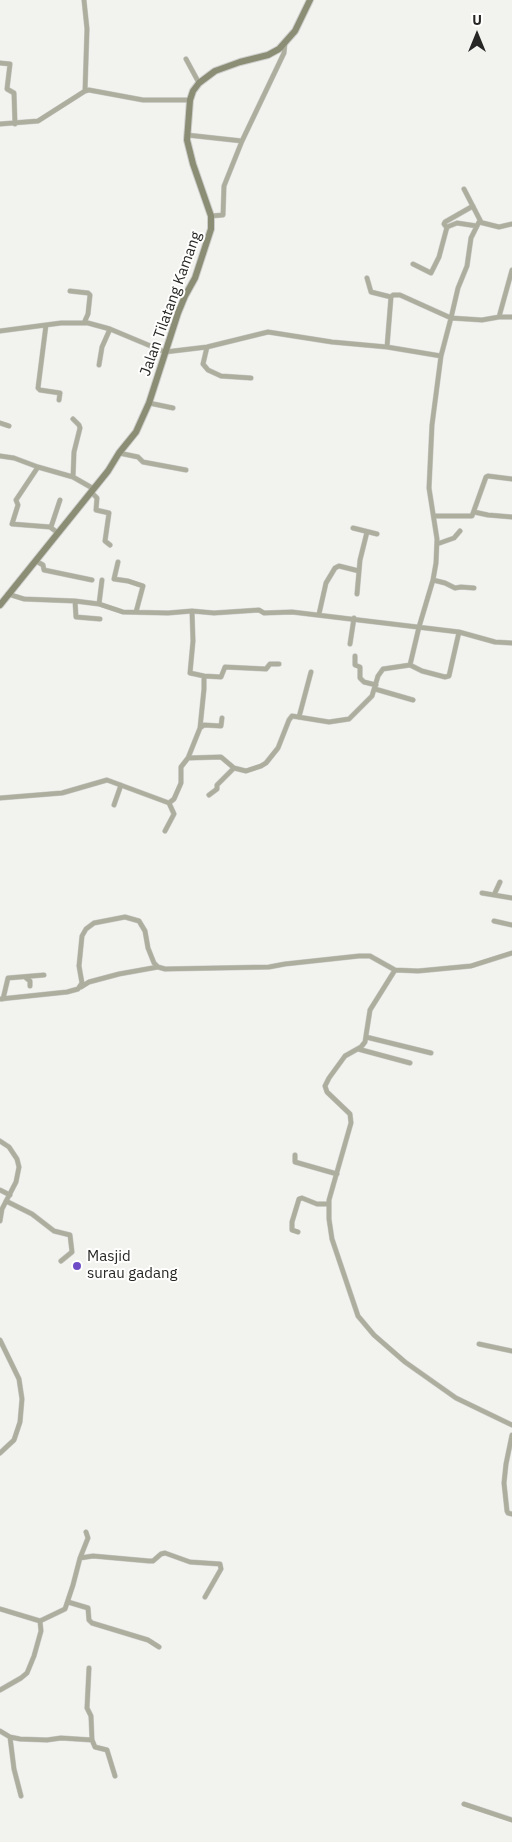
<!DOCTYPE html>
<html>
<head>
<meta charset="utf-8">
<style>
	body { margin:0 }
	#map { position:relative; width:512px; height:1842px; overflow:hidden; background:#f2f2ef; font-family:"IBM Plex Sans",sans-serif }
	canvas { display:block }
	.north { position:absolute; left:452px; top:10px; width:50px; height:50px; -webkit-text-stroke:4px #fffffe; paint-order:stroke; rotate:0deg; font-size:14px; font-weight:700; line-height:20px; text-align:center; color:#262625 }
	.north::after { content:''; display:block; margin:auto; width:18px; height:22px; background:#262625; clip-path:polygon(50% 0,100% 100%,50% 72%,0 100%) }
</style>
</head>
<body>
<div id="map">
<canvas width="512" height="1842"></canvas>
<div class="north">U</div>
</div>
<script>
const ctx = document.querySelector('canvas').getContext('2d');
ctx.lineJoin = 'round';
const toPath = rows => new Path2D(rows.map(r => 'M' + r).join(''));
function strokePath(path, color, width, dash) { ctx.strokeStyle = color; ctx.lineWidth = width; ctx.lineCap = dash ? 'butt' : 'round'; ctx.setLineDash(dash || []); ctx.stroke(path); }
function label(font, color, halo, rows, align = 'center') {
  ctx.font = font + ' "IBM Plex Sans",sans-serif'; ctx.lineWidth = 4; ctx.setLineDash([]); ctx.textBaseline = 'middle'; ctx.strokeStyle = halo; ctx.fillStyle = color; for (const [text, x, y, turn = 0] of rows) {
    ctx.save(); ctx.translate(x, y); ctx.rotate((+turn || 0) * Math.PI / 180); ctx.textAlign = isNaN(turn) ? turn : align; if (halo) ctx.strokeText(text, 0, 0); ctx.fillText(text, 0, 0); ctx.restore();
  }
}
const street = toPath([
	[84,0,87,29,85,91],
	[186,59,199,83],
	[0,63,10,64,7,89,14,93,15,124],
	[0,124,38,121,85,91,89,90,143,100,190,100],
	[187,135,242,141],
	[464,189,481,222],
	[211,216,223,215,224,186,242,141,284,53,285,43],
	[447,228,444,224,445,222,473,206],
	[413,264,431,273,439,257,447,227,457,223,477,226],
	[367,278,371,292,391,297],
	[70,291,88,293,90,295,88,314,84,323],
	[499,317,512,270],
	[46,325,38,388,40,390,60,393,59,400],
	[0,331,61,323,88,323,110,329,165,352,207,347,268,332,332,342,387,347,441,356],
	[207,347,203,364,208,370,221,376,251,378],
	[387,347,391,297,393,295,400,295,451,318,458,288,467,266,471,238,479,222,499,227,512,224],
	[99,365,102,347,110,329],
	[149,403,173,408],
	[0,423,9,426],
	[119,453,138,457,143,462,186,470],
	[0,456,14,458,38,467,73,477,94,489],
	[38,467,16,500,18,505,12,524,50,527,58,533],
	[73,477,74,452,80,428,79,425,73,419],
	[91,492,97,498,96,510,109,513,105,541,110,545],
	[474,512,488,515,512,517],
	[435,516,472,516,486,477,488,476,512,479],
	[51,527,60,500],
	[353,528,377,534],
	[437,544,454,538,460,531],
	[36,561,43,565,44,570,92,580],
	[118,562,114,579,128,581,143,586,136,612],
	[433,580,445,583,455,588,461,587,474,588],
	[8,594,24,599,75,601,99,604,123,612,168,613,192,611,214,613,259,610,264,613,292,612,459,632,495,642,512,643],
	[357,594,360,560,367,532],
	[75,601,76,617,100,619],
	[99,604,102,580],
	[319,614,326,583,335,568,339,566,359,571],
	[350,644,354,618],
	[355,656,355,665,360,667,360,678,364,682,376,685],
	[410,665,422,671,445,677,449,676,459,632],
	[204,676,221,677,225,667,266,669,270,664,279,664],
	[375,689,413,700],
	[299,717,311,672],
	[200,728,204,725,221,726,222,718],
	[188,758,221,757,234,768,246,771,261,766,266,763,278,748,289,720,292,716,329,722,349,719,372,696,378,676,383,669,410,665,419,627,433,580,436,563,437,539,429,488,432,425,441,356,451,318,482,320,499,317,512,317],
	[209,795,217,789,217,785,234,768],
	[0,798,62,793,107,780,169,803,174,799,181,783,181,767,188,758,200,728,204,689,204,676,190,673,193,641,192,611],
	[114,805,121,785],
	[165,831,174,814,169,803],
	[482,893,512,898],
	[494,895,500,882],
	[494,921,512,925],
	[395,970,370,1010,365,1042,361,1047,345,1056,329,1078,325,1086,327,1092,350,1114,351,1123,329,1200,329,1219,332,1239,358,1316,374,1335,405,1362,456,1398,512,1425],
	[25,977,30,981,30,986],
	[81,987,89,982,119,974,158,967],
	[0,999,67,992,78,989,82,983,79,966,82,936,86,929,94,923,125,917,139,921,145,931,148,948,154,963,158,967,165,969,269,967,285,964,359,956,370,956,395,970,418,971,471,966,512,953],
	[3,999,8,978,44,975],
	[366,1037,431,1053],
	[358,1049,410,1063],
	[0,1141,9,1147,17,1159,19,1167,16,1182,2,1209,0,1221],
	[295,1155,295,1162,337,1174],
	[0,1190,10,1195],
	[6,1201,32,1214,54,1231,70,1235,72,1252,61,1261],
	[298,1232,292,1230,292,1222,299,1199,302,1198,317,1204,329,1204],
	[0,1340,19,1379,22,1399,20,1422,14,1440,0,1453],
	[479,1344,512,1351],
	[512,1435,506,1464,504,1483,507,1511,508,1513,512,1514],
	[80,1558,93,1556,149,1561,153,1561,161,1554,165,1553,190,1562,220,1564,221,1569,205,1597],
	[68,1602,88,1608,89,1620,92,1623,148,1640,159,1647],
	[0,1609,40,1621,65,1609,73,1585,80,1558,88,1538,86,1532],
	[89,1668,87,1708,91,1716,92,1740],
	[0,1690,21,1678,27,1673,34,1656,41,1631,40,1621],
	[0,1731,10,1737,20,1739,47,1740,61,1738,92,1740,95,1747,107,1750,115,1776],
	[10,1737,14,1769,21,1796],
	[464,1804,512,1820]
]);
const secondary = toPath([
	[0,605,108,471,119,453,136,432,149,403,178,313,185,296,195,278,211,229,211,216,193,164,187,140,190,100,193,91,199,83,215,71,240,62,268,55,279,49,295,31,310,0]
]);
const markers = [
	[77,1266,5,"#6f4dc7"]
];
const streetNames = [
	["Jalan Tilatang Kamang",171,304,-70]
];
const poiNames = [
	["Masjid",87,1257],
	["surau gadang",87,1274]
];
strokePath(street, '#cdcdcb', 5.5);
strokePath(secondary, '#cdcdcb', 8);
strokePath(street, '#adae9d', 4.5);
strokePath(secondary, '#8b8d74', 6);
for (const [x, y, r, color] of markers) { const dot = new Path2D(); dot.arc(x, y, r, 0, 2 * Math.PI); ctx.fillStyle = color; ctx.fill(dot); strokePath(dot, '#fffffe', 2); }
label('15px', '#262625', '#fffffe', streetNames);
label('15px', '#262625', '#fffffe', poiNames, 'left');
</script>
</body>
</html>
